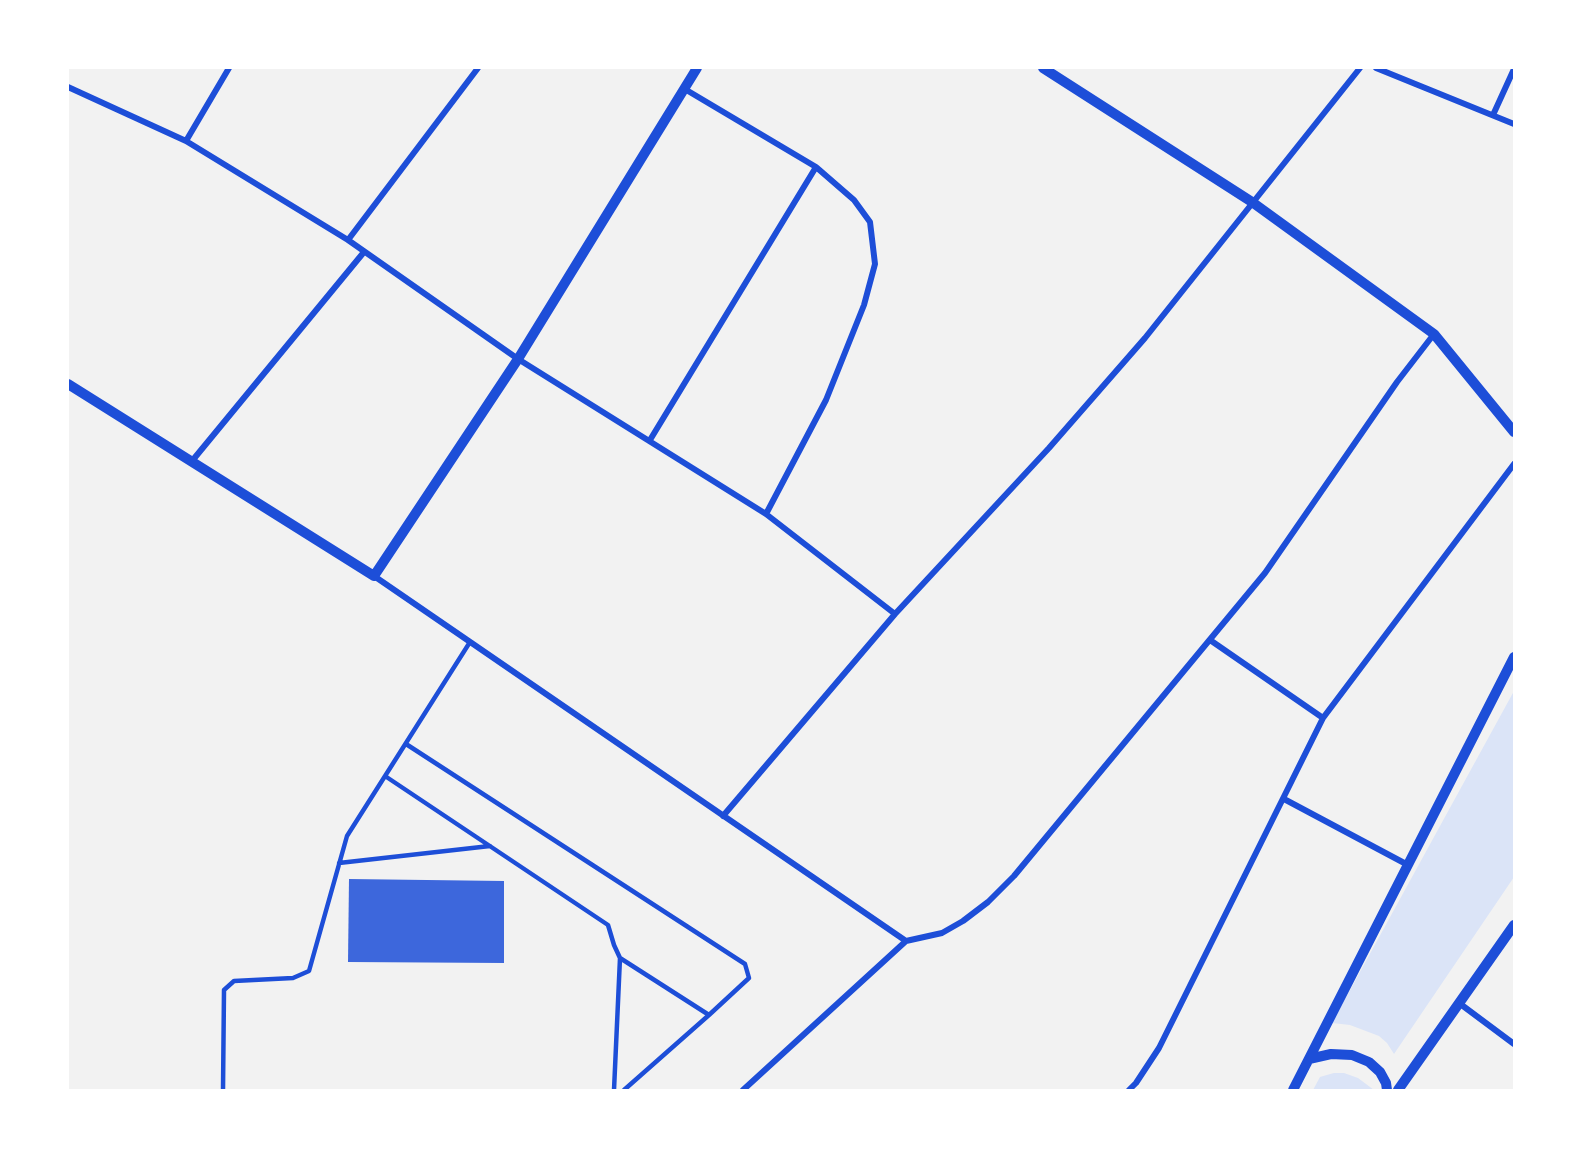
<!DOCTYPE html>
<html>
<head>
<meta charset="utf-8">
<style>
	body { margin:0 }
	#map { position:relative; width:1582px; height:1158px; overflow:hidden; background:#f2f2f2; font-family:Mulish,sans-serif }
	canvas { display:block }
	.frame { position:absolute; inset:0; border:69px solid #fff; pointer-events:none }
</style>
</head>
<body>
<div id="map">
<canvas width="1582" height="1158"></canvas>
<div class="frame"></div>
</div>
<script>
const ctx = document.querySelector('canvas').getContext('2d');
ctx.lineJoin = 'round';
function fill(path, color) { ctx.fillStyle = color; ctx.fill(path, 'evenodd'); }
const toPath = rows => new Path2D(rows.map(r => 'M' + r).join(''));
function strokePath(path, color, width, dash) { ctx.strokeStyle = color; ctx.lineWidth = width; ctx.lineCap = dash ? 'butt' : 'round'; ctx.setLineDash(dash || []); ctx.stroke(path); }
const green = toPath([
	[1514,691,1514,877,1394,1054,1387,1043,1379,1036,1350,1025,1332,1023],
	[1334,1073,1344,1073,1358,1078,1374,1090,1313,1090,1320,1077]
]);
const building = toPath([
	[349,879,504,881,504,963,348,962]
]);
const service = toPath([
	[385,776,608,925,614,945,620,958,709,1015,749,978,745,964,406,744],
	[339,863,490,846],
	[223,1090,224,990,234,981,293,978,309,971,347,836,470,642],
	[614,1090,620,958],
	[624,1090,709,1015]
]);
const minor = toPath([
	[1376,68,1514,124],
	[68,87,186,141,348,240,518,359,766,514,895,614],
	[683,88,816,167,854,200,870,222,875,264,864,305,826,400,766,514],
	[1493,115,1514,69],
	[186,141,229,68],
	[348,240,478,68],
	[650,440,816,167],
	[192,461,364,252],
	[374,576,906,941],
	[1210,640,1323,718],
	[1284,799,1408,865],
	[723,816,895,614,1049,448,1145,338,1360,68],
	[1459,1003,1514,1044],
	[743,1090,906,941,942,933,963,921,988,902,1014,876,1265,573,1397,382,1434,334],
	[1129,1090,1136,1083,1159,1048,1323,718,1514,464]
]);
const tertiary = toPath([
	[1043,68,1252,202,1434,334,1514,432],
	[68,384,374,576,518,359,697,68],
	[1309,1059,1331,1054,1352,1055,1369,1062,1380,1072,1386,1083,1387,1090],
	[1293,1090,1514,657],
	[1398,1090,1514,925]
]);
fill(green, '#dbe4f7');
fill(building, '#3d67dc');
strokePath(service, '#1d4ed8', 4.5);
strokePath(minor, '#1d4ed8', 6);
strokePath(tertiary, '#1d4ed8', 10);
</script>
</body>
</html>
